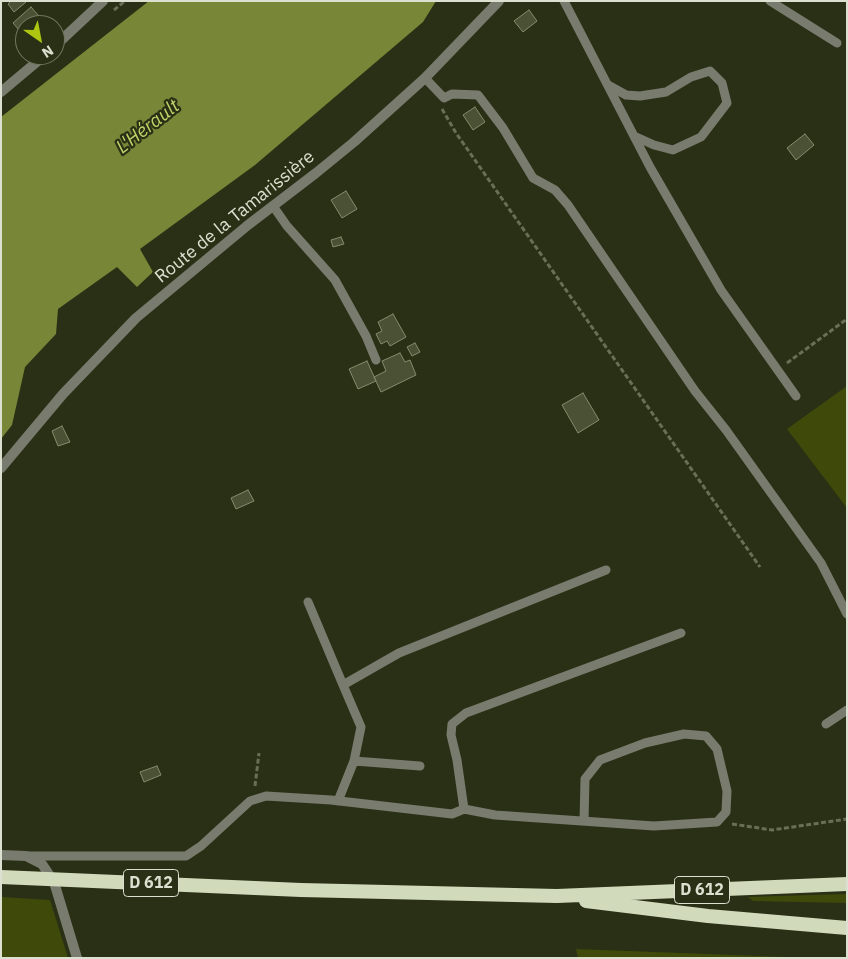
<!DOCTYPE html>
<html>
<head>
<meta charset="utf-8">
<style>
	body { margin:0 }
	#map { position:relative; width:848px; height:959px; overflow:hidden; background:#2a3015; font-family:"IBM Plex Sans",sans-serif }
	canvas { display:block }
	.frame { position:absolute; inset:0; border:2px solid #dce0d0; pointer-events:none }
	.north { position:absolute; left:15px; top:15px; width:50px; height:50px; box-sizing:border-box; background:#2a3015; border:1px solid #717660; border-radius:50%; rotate:147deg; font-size:14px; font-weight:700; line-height:20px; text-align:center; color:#dce0d0 }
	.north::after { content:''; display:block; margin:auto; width:18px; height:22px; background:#acc612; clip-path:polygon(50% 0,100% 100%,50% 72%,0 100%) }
</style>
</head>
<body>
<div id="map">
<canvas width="848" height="959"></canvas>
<div class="frame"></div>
<div class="north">N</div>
</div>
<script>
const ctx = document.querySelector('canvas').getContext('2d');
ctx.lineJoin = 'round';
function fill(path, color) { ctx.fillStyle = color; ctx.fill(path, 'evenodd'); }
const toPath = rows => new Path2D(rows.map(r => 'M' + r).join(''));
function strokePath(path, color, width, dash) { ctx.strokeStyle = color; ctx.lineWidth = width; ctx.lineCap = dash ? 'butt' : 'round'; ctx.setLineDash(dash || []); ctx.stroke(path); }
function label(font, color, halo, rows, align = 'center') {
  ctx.font = font + ' "IBM Plex Sans",sans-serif'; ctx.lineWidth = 4.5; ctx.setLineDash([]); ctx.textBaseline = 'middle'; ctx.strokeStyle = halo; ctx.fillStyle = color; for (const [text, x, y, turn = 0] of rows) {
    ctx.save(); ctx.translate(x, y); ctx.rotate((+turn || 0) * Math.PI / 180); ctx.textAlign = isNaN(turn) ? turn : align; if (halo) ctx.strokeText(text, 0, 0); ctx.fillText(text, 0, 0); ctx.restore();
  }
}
const green = toPath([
	[847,386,847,508,787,429],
	[847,894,847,903,753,901,748,897],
	[1,897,50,900,68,958,1,958],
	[576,949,785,957,813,958,578,958]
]);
const water = toPath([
	[149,1,436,1,423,22,255,165,140,249,153,272,137,287,117,267,58,309,56,334,25,367,12,425,1,439,1,117]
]);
const building = toPath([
	[11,1,25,1,26,2,14,12,8,4,11,1],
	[31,7,46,24,25,25,25,37,13,23,31,7],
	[529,10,537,21,523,32,514,21,529,10],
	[475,107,485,122,473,130,463,115,475,107],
	[805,134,814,145,796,160,787,148,805,134],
	[346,191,357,209,342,218,331,200,346,191],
	[341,237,344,244,333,247,331,240,341,237],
	[393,314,406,337,390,346,387,341,381,344,376,334,382,331,378,322,393,314],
	[415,343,420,352,412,356,407,347,415,343],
	[400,353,405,362,410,360,416,375,381,392,374,377,386,371,382,361,400,353],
	[367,361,376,381,358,389,349,369,367,361],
	[583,393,599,420,578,433,562,405,583,393],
	[62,426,70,442,58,446,52,431,62,426],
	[248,490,254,501,236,509,231,498,248,490],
	[157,766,161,775,144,782,140,772,157,766]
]);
const path = toPath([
	[114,10,125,1],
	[442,109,456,133,760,567],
	[787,363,847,319],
	[255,786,259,753],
	[732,824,772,830,847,819]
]);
const service = toPath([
	[564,1,650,167,721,290,796,396],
	[770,1,837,43],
	[425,78,444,98,452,94,478,95,503,128,533,178,555,190,568,205,695,391,726,430,821,563,847,614],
	[608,85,626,95,640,96,666,92,691,77,710,71,722,83,727,103,701,137,673,150,654,145,634,136],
	[273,206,287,226,335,280,366,336,376,360],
	[308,602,343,685],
	[826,724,847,710],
	[354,761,420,766],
	[338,801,354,761,361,727,343,685,399,653,606,570],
	[464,809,457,760,451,735,452,724,466,713,681,633],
	[26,856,186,856,201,846,250,801,266,796,331,800,452,814,464,809,495,815,654,826,717,822,726,812,727,791,717,749,706,736,684,734,645,743,600,760,585,779,584,821]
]);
const minor = toPath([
	[1,468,63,394,136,318,248,225,316,173,354,142,425,78,499,1],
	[1,855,26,856,42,864,54,882,77,958]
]);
const tertiary = toPath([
	[55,46,103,1],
	[1,92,45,55]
]);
const trunk = toPath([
	[1,877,301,890,557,896,847,884],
	[586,901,708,916,847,928]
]);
const shields = [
	[151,883,55],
	[702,890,55]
];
const shieldNames = [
	["D 612",151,883],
	["D 612",702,890]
];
const streetNames = [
	["Route de la Tamarissière",235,217,-39]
];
const waterNames = [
	["L'Hérault",148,127,-38]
];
fill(green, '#3f4a0a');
fill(water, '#778637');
fill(building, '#4a5135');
strokePath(building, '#858c6e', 1);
strokePath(path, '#696e57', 3, [5, 2.5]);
strokePath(service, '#787b6e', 9);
strokePath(minor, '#787b6e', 10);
strokePath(tertiary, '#787b6e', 10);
strokePath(trunk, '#d2dabc', 14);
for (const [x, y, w] of shields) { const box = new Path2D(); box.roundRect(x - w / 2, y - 13.5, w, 27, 4); ctx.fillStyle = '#2a3015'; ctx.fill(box); strokePath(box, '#dce0d0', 1); }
label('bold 16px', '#dce0d0', null, shieldNames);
label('18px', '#dce0d0', '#2a3015', streetNames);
label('italic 19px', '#bdd367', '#2a3015', waterNames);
</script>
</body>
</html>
